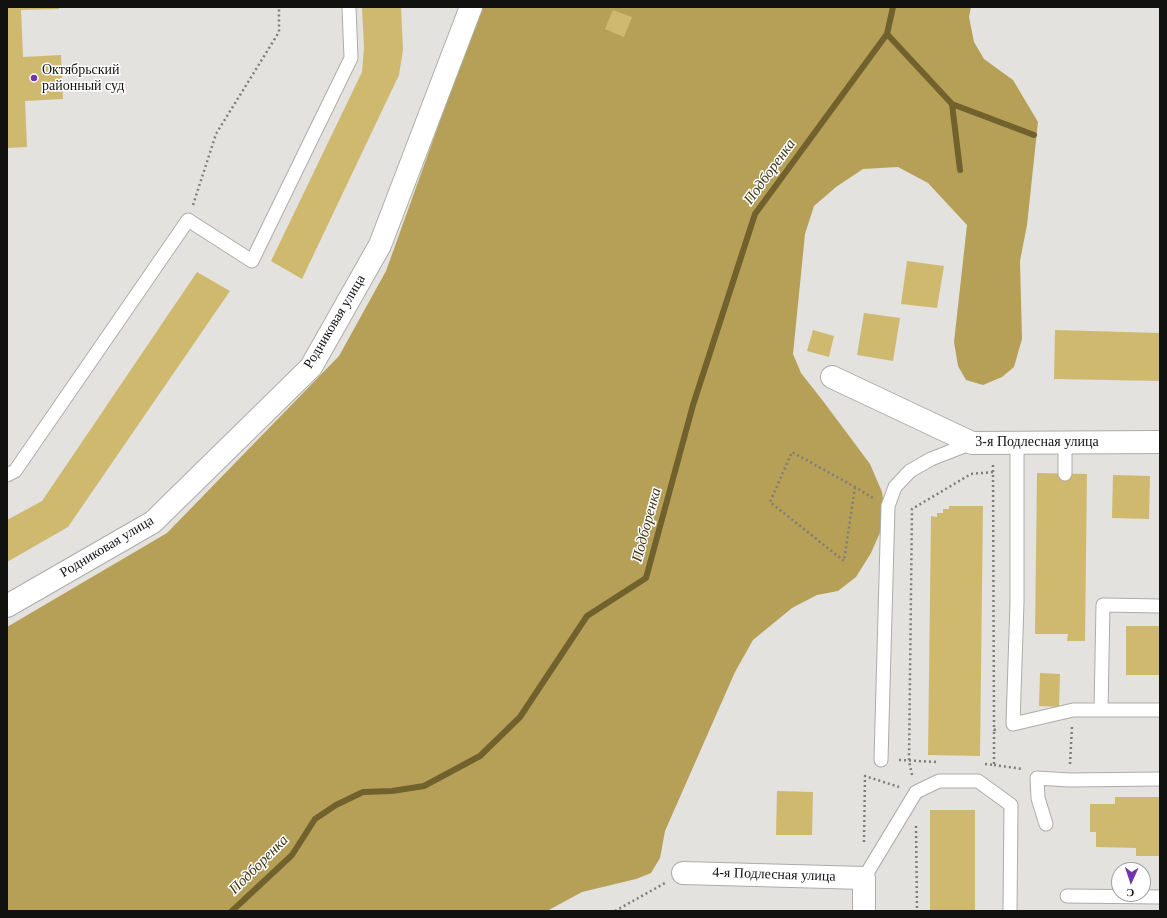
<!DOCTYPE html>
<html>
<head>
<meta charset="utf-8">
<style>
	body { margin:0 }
	#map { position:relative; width:1167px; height:918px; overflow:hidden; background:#e3e2df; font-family:Georgia,serif }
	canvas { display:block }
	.frame { position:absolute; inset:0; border:8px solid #111110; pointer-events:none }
	.north { position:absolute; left:1111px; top:862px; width:40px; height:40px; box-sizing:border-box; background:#fff; border:1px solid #a0a09f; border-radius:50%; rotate:183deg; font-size:11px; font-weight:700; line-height:16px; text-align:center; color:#111110 }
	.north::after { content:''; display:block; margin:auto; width:14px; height:18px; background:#7136ac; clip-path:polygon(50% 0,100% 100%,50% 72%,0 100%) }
</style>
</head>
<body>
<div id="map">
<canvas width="1167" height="918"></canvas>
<div class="frame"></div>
<div class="north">С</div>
</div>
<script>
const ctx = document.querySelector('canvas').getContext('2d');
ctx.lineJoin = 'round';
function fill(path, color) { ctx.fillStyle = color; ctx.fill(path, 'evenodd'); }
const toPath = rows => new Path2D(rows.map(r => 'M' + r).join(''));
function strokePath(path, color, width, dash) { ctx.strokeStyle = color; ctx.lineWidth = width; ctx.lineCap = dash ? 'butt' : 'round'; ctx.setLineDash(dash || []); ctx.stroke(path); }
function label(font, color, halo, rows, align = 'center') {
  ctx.font = font + ' Georgia,serif'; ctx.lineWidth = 3; ctx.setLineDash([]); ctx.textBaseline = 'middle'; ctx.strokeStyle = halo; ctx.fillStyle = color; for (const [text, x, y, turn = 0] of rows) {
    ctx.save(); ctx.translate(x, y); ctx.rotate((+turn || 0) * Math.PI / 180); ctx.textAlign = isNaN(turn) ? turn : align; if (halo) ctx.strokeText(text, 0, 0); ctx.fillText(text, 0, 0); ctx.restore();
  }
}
const forest = toPath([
	[481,7,971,7,969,17,974,42,984,59,1013,80,1038,122,1027,225,1020,261,1022,339,1014,367,1002,377,983,385,966,380,958,366,954,342,967,225,928,183,898,167,863,169,836,187,814,206,805,234,793,354,801,373,823,401,870,464,882,492,886,519,871,553,856,577,838,591,817,595,792,608,753,640,735,672,665,831,660,858,651,873,636,879,582,892,547,911,7,911,7,627,167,533,339,356,386,271]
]);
const stream = toPath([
	[887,34,952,104,1034,135],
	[952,104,960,170],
	[232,911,292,855,315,819,336,805,363,792,392,791,424,786,480,756,520,717,587,616,646,578,693,405,755,214,887,34,893,7]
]);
const building = toPath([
	[7,7,59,7,59,9,21,10,23,57,61,55,63,99,25,101,27,147,7,148],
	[362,7,401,7,403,50,399,75,302,279,271,261,362,72,364,48],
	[613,10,632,17,624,37,605,29],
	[907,261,944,266,937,308,901,304],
	[197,272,230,291,68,527,7,562,7,520,42,501],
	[864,313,900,318,893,361,857,355],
	[813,330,834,336,829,357,807,351],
	[1055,330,1160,333,1160,381,1054,379],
	[1037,473,1087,474,1085,641,1067,641,1068,634,1035,634],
	[1113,475,1150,476,1149,519,1112,518],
	[949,506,983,506,980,756,928,755,931,516,937,517,937,513,943,513,943,509,949,509],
	[1126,626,1160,626,1160,675,1126,675],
	[1040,673,1060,674,1059,707,1039,706],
	[777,791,813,792,812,835,776,835],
	[1115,797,1160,797,1160,856,1136,856,1136,848,1096,847,1096,832,1090,832,1090,804,1115,804],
	[930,810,975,810,975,911,930,911]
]);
const path = toPath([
	[193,205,216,134,279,32,279,7],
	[993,465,994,730,997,729],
	[855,487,844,561,770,502,792,452,855,487,873,498],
	[899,760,938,762],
	[985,764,994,765,994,730],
	[1070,764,1072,727],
	[994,765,1023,769],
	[912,775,909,761,912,509,971,474,993,472],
	[916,826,917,911],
	[864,842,865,776,899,787],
	[615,911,665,883]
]);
const service = toPath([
	[1017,443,1017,602,1013,724,1073,710,1101,710],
	[1065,474,1065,443],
	[7,475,15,471,188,220,252,261,351,58,349,7],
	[1160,606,1103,605,1101,710,1160,710],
	[881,760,888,506,895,487,910,471,931,459,972,443],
	[1046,824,1038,798,1037,778,1069,780,1160,779],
	[864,878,916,792,939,781,978,781,1011,805,1010,911],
	[1067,896,1160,897]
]);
const minor = toPath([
	[832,377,972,443,1160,442],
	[7,606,153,522,311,367,380,245,471,7],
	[683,873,864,878,864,911]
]);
const markers = [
	[34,78,4,"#7136ac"]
];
const poiNames = [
	["Октябрьский",42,70],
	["районный суд",42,86]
];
const streetNames = [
	["Родниковая улица",335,322,-59],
	["3-я Подлесная улица",1037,442],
	["Родниковая улица",107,547,-31],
	["4-я Подлесная улица",774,875,2]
];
const waterNames = [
	["Подборенка",770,172,-54],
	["Подборенка",647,525,-75],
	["Подборенка",259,865,-45]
];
fill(forest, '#b6a057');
strokePath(stream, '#70612d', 6);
fill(building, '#cfb96f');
strokePath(service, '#adaca9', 15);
strokePath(minor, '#adaca9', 24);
strokePath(path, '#7e7d7b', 2.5, [2, 3]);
strokePath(service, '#fff', 13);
strokePath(minor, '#fff', 22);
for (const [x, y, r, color] of markers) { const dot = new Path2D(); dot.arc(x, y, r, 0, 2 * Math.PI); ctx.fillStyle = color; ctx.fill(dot); strokePath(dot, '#fff', 1.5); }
label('14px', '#111110', '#fff', poiNames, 'left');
label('14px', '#111110', '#fff', streetNames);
label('italic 15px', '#3f3615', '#fff', waterNames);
</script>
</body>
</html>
